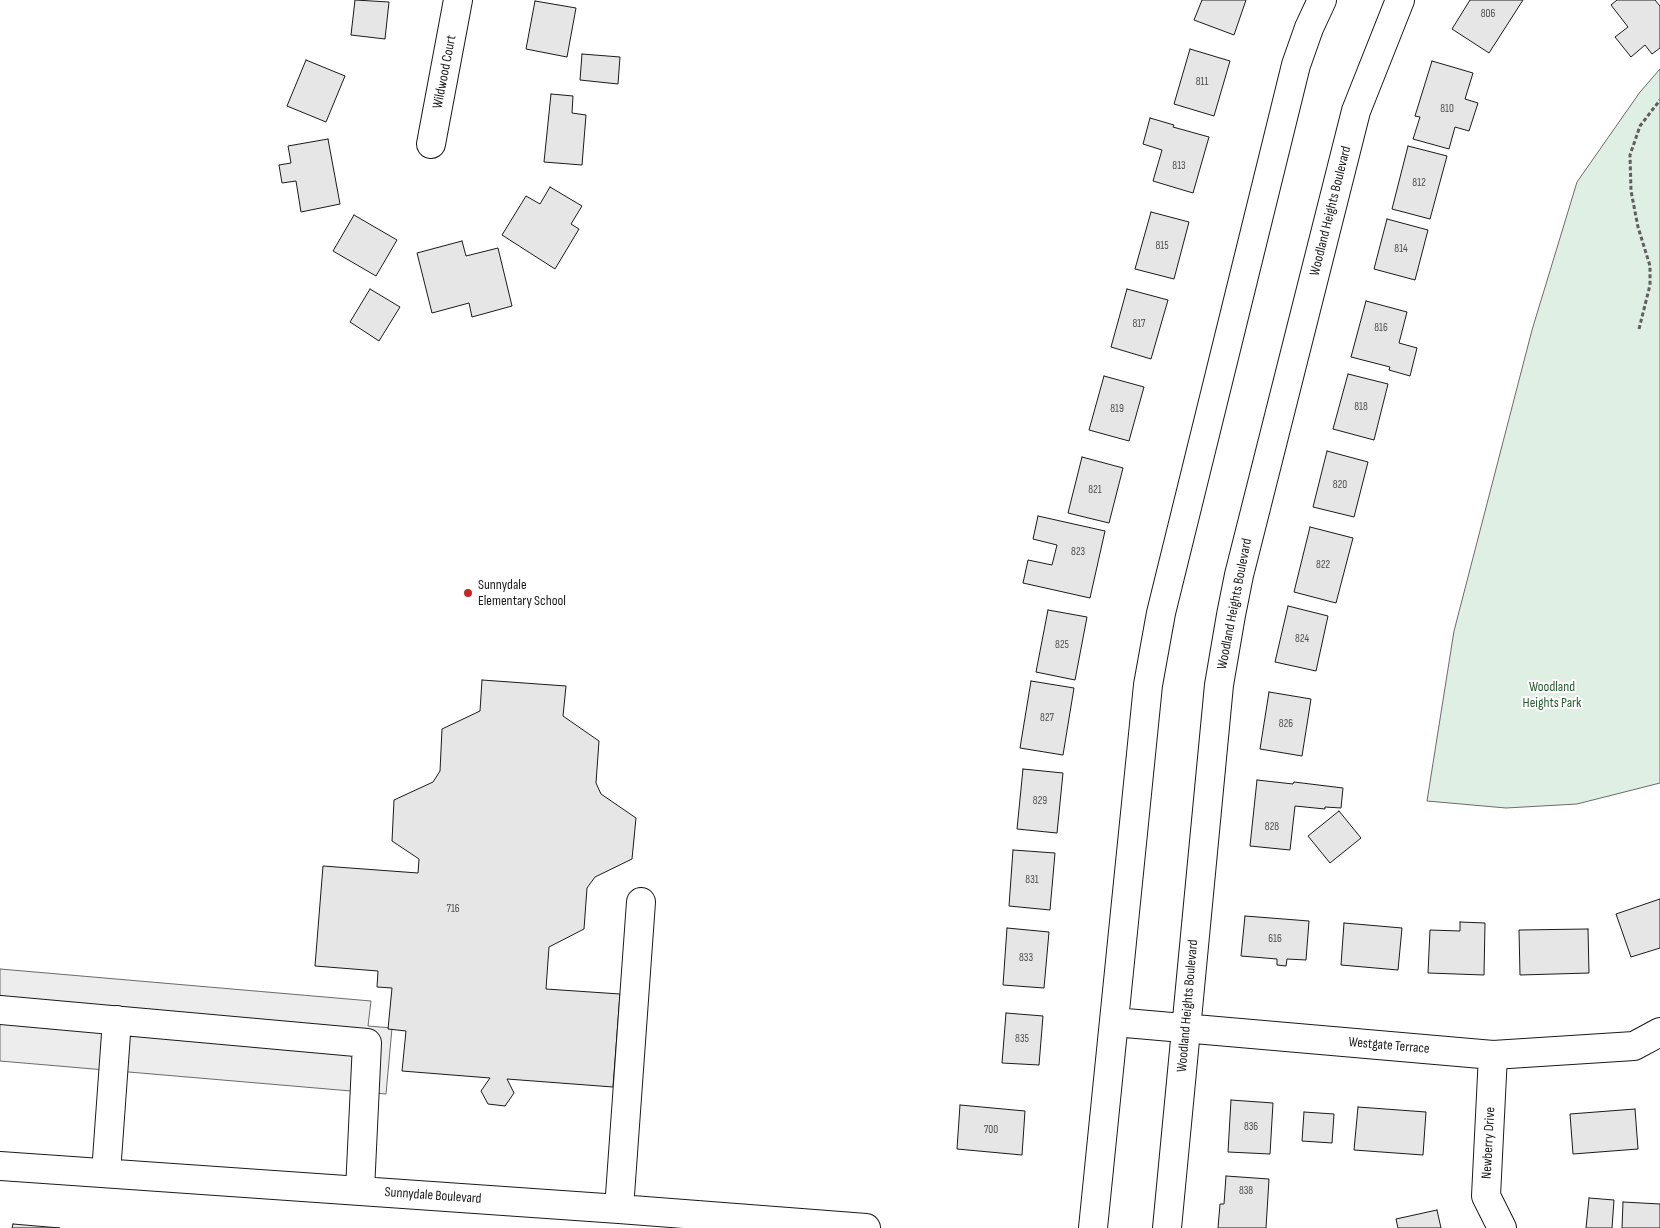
<!DOCTYPE html>
<html>
<head>
<meta charset="utf-8">
<style>
	body { margin:0 }
	canvas { display:block; background:#fff }
</style>
</head>
<body>
<canvas width="1660" height="1228"></canvas>
<script>
const ctx = document.querySelector('canvas').getContext('2d');
ctx.lineJoin = 'round';
function fill(path, color) { ctx.fillStyle = color; ctx.fill(path, 'evenodd'); }
const toPath = rows => new Path2D(rows.map(r => 'M' + r).join(''));
function strokePath(path, color, width, dash) { ctx.strokeStyle = color; ctx.lineWidth = width; ctx.lineCap = dash ? 'butt' : 'round'; ctx.setLineDash(dash || []); ctx.stroke(path); }
function label(font, color, halo, rows, align = 'center') {
  ctx.font = font + ' "Sofia Sans Condensed",sans-serif'; ctx.lineWidth = 4; ctx.setLineDash([]); ctx.textBaseline = 'middle'; ctx.strokeStyle = halo; ctx.fillStyle = color; for (const [text, x, y, turn = 0] of rows) {
    ctx.save(); ctx.translate(x, y); ctx.rotate((+turn || 0) * Math.PI / 180); ctx.textAlign = isNaN(turn) ? turn : align; if (halo) ctx.strokeText(text, 0, 0); ctx.fillText(text, 0, 0); ctx.restore();
  }
}
const green = toPath([
	[1660,69,1660,783,1577,804,1506,808,1427,801,1454,631,1532,330,1577,182,1640,92,1660,69]
]);
const parking = toPath([
	[0,969,371,1001,368,1026,392,1028,386,1094,0,1061,0,969]
]);
const building = toPath([
	[355,0,389,2,385,39,351,35,355,0],
	[1202,0,1246,0,1234,35,1194,20,1202,0],
	[1470,0,1523,0,1489,53,1452,29,1470,0],
	[1617,0,1655,0,1660,6,1660,48,1652,54,1645,45,1631,57,1615,37,1628,27,1611,5,1617,0],
	[535,1,576,8,567,57,526,49,535,1],
	[1190,49,1230,61,1214,116,1174,104,1190,49],
	[582,54,620,57,618,84,580,80,582,54],
	[306,60,345,76,326,122,287,106,306,60],
	[1432,61,1473,73,1465,99,1478,103,1469,131,1455,127,1449,149,1413,139,1420,117,1415,116,1432,61],
	[551,94,573,96,572,113,586,115,582,165,544,162,551,94],
	[1150,118,1174,125,1173,127,1209,137,1193,193,1153,181,1162,150,1143,144,1150,118],
	[328,139,340,204,301,212,296,181,282,183,279,165,291,163,288,146,328,139],
	[1408,146,1447,156,1430,219,1392,209,1408,146],
	[550,187,582,206,571,224,579,229,555,269,502,235,526,196,540,204,550,187],
	[1151,212,1189,222,1174,279,1135,269,1151,212],
	[354,215,397,240,376,276,333,251,354,215],
	[1387,219,1428,230,1415,280,1374,269,1387,219],
	[462,241,466,256,498,248,512,306,472,317,469,303,432,313,417,253,462,241],
	[370,289,400,307,379,341,350,322,370,289],
	[1127,289,1168,300,1151,359,1111,347,1127,289],
	[1366,301,1407,312,1399,343,1417,348,1410,376,1389,370,1390,367,1351,357,1366,301],
	[1348,374,1388,384,1374,440,1333,429,1348,374],
	[1104,376,1144,387,1129,441,1089,430,1104,376],
	[1327,451,1368,462,1354,517,1313,507,1327,451],
	[1082,457,1123,468,1109,523,1068,513,1082,457],
	[1038,516,1105,531,1090,598,1023,583,1028,560,1052,565,1057,545,1033,539,1038,516],
	[1310,527,1353,538,1336,603,1294,592,1310,527],
	[1288,606,1328,616,1316,671,1275,662,1288,606],
	[1048,610,1087,617,1075,680,1036,672,1048,610],
	[482,680,566,686,563,716,599,741,596,783,601,794,636,818,632,859,595,877,587,888,584,929,549,947,546,989,620,994,613,1087,507,1079,514,1093,505,1106,488,1104,481,1091,490,1078,402,1071,406,1031,388,1029,392,988,377,987,378,971,315,966,323,866,418,873,419,859,392,841,394,800,433,782,440,771,442,729,480,711,482,680],
	[1031,681,1074,688,1063,755,1020,748,1031,681],
	[1269,692,1311,699,1302,756,1260,749,1269,692],
	[1023,769,1063,773,1057,833,1017,829,1023,769],
	[1257,780,1293,784,1294,782,1343,788,1341,808,1325,807,1325,809,1295,806,1290,850,1250,846,1257,780],
	[1339,811,1361,838,1330,863,1308,836,1339,811],
	[1013,850,1055,853,1050,910,1009,906,1013,850],
	[1660,899,1660,948,1631,957,1616,914,1660,899],
	[1245,916,1309,921,1306,960,1287,959,1286,966,1277,965,1277,959,1241,956,1245,916],
	[1460,922,1485,923,1484,975,1428,973,1430,930,1460,931,1460,922],
	[1344,923,1402,928,1398,970,1341,965,1344,923],
	[1007,928,1049,932,1044,988,1003,985,1007,928],
	[1588,929,1589,973,1520,975,1519,930,1588,929],
	[1006,1013,1043,1016,1039,1065,1002,1063,1006,1013],
	[1231,1100,1273,1103,1270,1154,1228,1152,1231,1100],
	[960,1105,1025,1111,1022,1155,957,1149,960,1105],
	[1358,1107,1426,1112,1423,1155,1354,1150,1358,1107],
	[1635,1109,1638,1149,1573,1154,1570,1114,1635,1109],
	[1304,1112,1334,1114,1332,1143,1302,1141,1304,1112],
	[1226,1176,1269,1179,1266,1228,1218,1228,1220,1204,1224,1204,1226,1176],
	[1589,1198,1614,1200,1612,1228,1586,1228,1589,1198],
	[1623,1202,1660,1204,1660,1228,1622,1228,1623,1202],
	[1437,1210,1441,1228,1398,1228,1396,1219,1437,1210],
	[13,1224,60,1228,12,1228,13,1224]
]);
const path = toPath([
	[1639,329,1650,285,1650,266,1638,227,1631,191,1630,155,1640,126,1660,100]
]);
const minor = toPath([
	[431,144,458,0],
	[0,1010,367,1043,360,1190],
	[1114,1022,1493,1055,1634,1046,1660,1032],
	[1493,1055,1486,1196,1502,1228],
	[0,1166,619,1209,866,1228],
	[106,1173,117,1020],
	[619,1209,641,902],
	[1093,1228,1148,685,1161,613,1296,65,1309,28,1322,0],
	[1167,1228,1219,685,1231,615,1239,575,1356,111,1400,0]
]);
const markers = [
	[468,593,5,"#c62828"]
];
const numberNames = [
	["806",1488,14],
	["811",1202,82],
	["810",1447,109],
	["813",1179,166],
	["812",1419,183],
	["815",1162,246],
	["814",1401,249],
	["817",1139,324],
	["816",1381,328],
	["818",1361,407],
	["819",1117,409],
	["820",1340,485],
	["821",1095,490],
	["823",1078,552],
	["822",1323,565],
	["824",1302,639],
	["825",1062,645],
	["827",1047,718],
	["826",1286,724],
	["829",1040,801],
	["828",1272,827],
	["831",1032,880],
	["716",453,909],
	["616",1275,939],
	["833",1026,958],
	["835",1022,1039],
	["836",1251,1127],
	["700",991,1130],
	["838",1246,1191]
];
const streetNames = [
	["Wildwood Court",445,72,-79],
	["Woodland Heights Boulevard",1331,211,-76],
	["Woodland Heights Boulevard",1235,604,-79],
	["Woodland Heights Boulevard",1188,1006,-85],
	["Westgate Terrace",1389,1046,5],
	["Newberry Drive",1489,1143,-87],
	["Sunnydale Boulevard",433,1196,4]
];
const poiNames = [
	["Sunnydale",478,585],
	["Elementary School",478,601]
];
const parkNames = [
	["Woodland",1552,687],
	["Heights Park",1552,703]
];
fill(green, '#e0efe3');
strokePath(green, '#6a6a6a', 1);
fill(parking, '#ededed');
strokePath(parking, '#6a6a6a', 1);
fill(building, '#e6e6e6');
strokePath(building, '#1a1a1a', 1);
strokePath(minor, '#1a1a1a', 30);
strokePath(path, '#5f5f5f', 3, [4, 2.5]);
strokePath(minor, '#fff', 28);
for (const [x, y, r, color] of markers) { const dot = new Path2D(); dot.arc(x, y, r, 0, 2 * Math.PI); ctx.fillStyle = color; ctx.fill(dot); strokePath(dot, '#fff', 2); }
label('11px', '#4d4d4d', null, numberNames);
label('14px', '#1a1a1a', '#fff', streetNames);
label('14px', '#1a1a1a', '#fff', poiNames, 'left');
label('14px', '#2b5a34', '#fff', parkNames);
</script>
</body>
</html>
